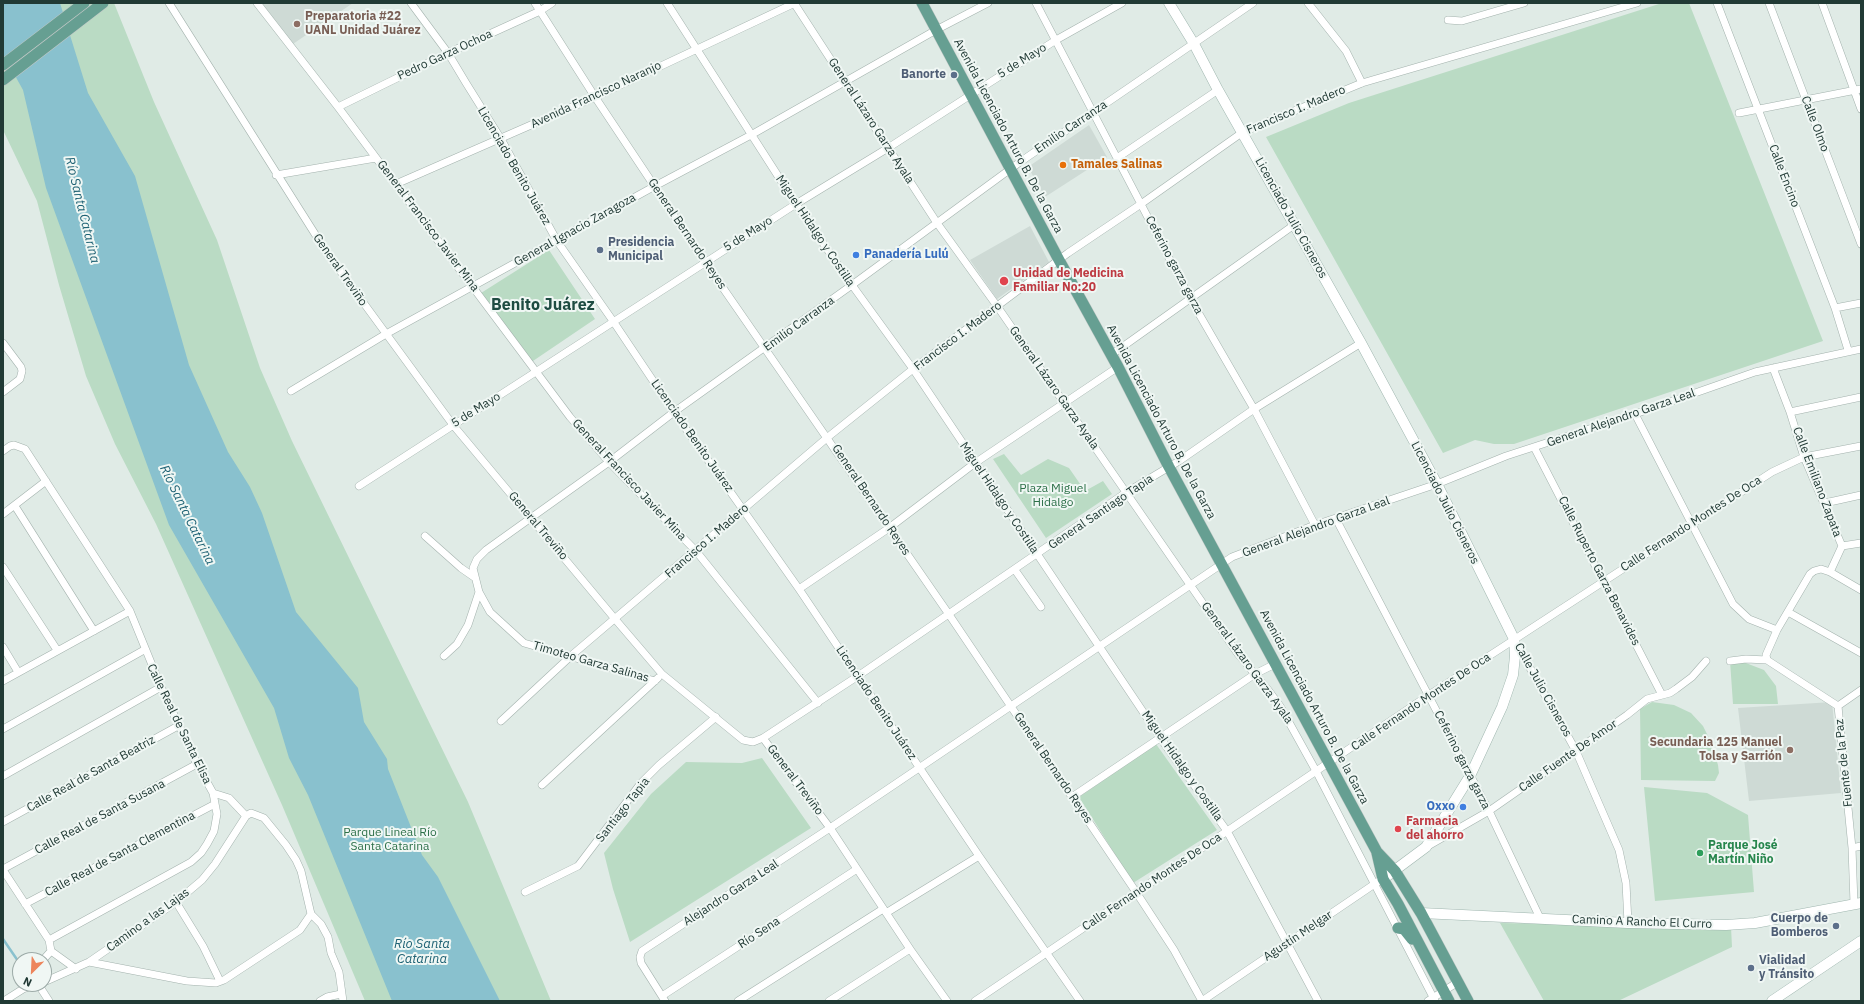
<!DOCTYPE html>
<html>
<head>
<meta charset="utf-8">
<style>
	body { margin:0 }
	#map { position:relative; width:1864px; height:1004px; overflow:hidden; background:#e0ebe6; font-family:"IBM Plex Sans",sans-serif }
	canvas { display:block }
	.frame { position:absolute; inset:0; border:4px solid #213a35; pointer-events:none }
	.north { position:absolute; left:12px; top:952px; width:40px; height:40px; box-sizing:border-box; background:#f0f7f4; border:1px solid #9daba8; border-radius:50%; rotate:204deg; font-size:11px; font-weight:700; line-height:16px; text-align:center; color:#213a35 }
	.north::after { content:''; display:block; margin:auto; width:14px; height:18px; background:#ed855c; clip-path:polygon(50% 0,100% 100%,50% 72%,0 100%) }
</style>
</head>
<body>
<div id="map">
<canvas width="1864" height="1004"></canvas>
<div class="frame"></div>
<div class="north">N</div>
</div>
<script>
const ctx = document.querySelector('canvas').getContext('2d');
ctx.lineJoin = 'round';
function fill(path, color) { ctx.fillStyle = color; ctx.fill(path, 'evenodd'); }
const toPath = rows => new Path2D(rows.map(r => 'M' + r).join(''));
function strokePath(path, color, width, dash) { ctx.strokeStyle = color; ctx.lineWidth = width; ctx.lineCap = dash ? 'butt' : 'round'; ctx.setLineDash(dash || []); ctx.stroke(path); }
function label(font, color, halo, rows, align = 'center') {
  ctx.font = font + ' "IBM Plex Sans",sans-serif'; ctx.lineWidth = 4; ctx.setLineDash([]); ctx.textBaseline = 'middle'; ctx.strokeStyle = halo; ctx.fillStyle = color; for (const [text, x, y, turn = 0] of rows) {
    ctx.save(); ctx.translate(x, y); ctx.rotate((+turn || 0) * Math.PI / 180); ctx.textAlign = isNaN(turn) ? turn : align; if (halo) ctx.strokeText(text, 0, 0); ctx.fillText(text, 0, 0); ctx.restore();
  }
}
const built = toPath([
	[257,3,353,3,290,46],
	[1089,125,1107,157,1045,197,1028,167],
	[1030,226,1049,262,997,299,970,260],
	[1832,702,1841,793,1749,801,1738,708]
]);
const green = toPath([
	[3,3,114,3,154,102,217,240,260,368,292,441,468,802,551,1001,365,1001,282,805,156,524,115,444,86,376,59,285,37,201,3,130],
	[1662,3,1689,3,1823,341,1514,444,1494,444,1475,440,1443,453,1266,137,1349,103],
	[549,250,595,319,530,363,481,293],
	[1004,454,1021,475,1048,459,1069,468,1085,491,1103,481,1112,494,1046,538,993,459],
	[1738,660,1764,670,1776,686,1778,704,1733,704,1730,661],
	[1652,702,1674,705,1691,713,1703,726,1710,740,1718,765,1719,773,1715,781,1641,780,1640,709],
	[1156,744,1217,830,1133,883,1079,797],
	[762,758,811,828,630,942,613,889,604,853,651,794,686,762,742,763],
	[1644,787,1707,793,1748,815,1754,892,1655,901],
	[1500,923,1731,927,1732,947,1618,1001,1544,1001]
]);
const water = toPath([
	[3,3,60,3,88,93,135,176,189,365,228,452,250,487,262,513,296,612,358,688,364,722,387,759,388,769,422,855,438,877,500,1001,392,1001,308,795,289,758,274,708,169,525,46,188,23,90,3,54]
]);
const stream = toPath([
	[3,939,18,961]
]);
const street = toPath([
	[169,3,327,253,453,425,615,619,662,674,743,740,753,742,763,738,830,828,910,949,947,1001],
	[257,3,338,107,570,417,609,462,696,551,818,703],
	[411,3,448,53,466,83,501,139,557,241,613,321,674,412,799,589,979,856,1080,1001],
	[535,3,595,97,705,262,948,613,1136,892,1174,950,1202,1001],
	[667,3,796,204,852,285,913,369,1168,749,1227,831,1318,1001],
	[794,3,937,223,997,306,1238,654,1269,691,1280,706,1316,771,1435,1001],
	[1036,3,1191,300,1254,409,1315,525],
	[1308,3,1346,51,1362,83],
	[1717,3,1835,308,1848,350],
	[1769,3,1861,244],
	[1822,3,1861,109],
	[1448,20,1462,21,1524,3],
	[338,107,448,53,540,11,552,3],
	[1739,113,1861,89],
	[1117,158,1218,90],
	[276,175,376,158],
	[396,184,595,97,795,3],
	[1835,308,1861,303],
	[3,343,21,367,22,371,20,379,3,392],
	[1111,355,1294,225],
	[1773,368,1790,412,1804,457,1842,546,1830,572],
	[291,391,386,334,655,186,751,135,936,30,988,3],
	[1790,412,1861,397],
	[1635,414,1733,604,1749,619,1777,630],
	[1534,447,1662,695],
	[3,451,10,446,14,445,25,449,130,611,161,687,197,764,213,793,217,814,214,831,207,844,201,853,191,862,49,940],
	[359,486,796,204,888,148,1056,40,1122,3],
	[1825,503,1861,495],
	[15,506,94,631],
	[3,514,46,481],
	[1336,519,1489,811,1540,918],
	[425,536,461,568,474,577],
	[1842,546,1861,543],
	[3,567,57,650],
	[1015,570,1041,607],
	[799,589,889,528,975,463,1118,367],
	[479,592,490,612,524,643,655,681],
	[1788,612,1861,653],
	[1515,641,1576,751,1619,850,1626,883,1628,923],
	[3,647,18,672],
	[444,656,457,644,468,625,479,592,473,568,477,559,486,550,609,462,674,412,852,285,1020,162,1253,3],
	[1767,660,1766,655,1777,630,1810,574,1814,571,1821,569,1830,572,1861,590],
	[1730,661,1746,659,1767,660,1838,706],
	[3,681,130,611],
	[1838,706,1852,848,1854,904],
	[1838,706,1861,690],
	[501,721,572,655,828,437,913,369,1068,253,1141,204,1243,132,1362,83,1637,3],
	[3,729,144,650],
	[763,738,858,676,1127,492,1179,461,1254,409,1361,343],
	[3,776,161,687],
	[542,785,658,678],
	[213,793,229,798,246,816],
	[1072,797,1255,674,1275,664],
	[3,822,178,726],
	[1428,846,1489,811,1627,715,1647,699,1670,693,1676,689,1692,677,1706,661],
	[1852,848,1861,846],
	[3,869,197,764],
	[3,870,49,940,51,951,43,960],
	[525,892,578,866,641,783,659,765,716,717],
	[176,902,203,946,220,981],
	[25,904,215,804],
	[886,913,979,856],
	[51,951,76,969],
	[89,962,187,981,216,983,224,980,300,930,311,914],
	[44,982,89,962,176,902,202,880,215,864,246,816,251,813,264,818,286,845,296,860,301,871,311,914,321,924,328,937,331,953,339,972,343,1001],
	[38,984,49,1001],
	[662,996,857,869],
	[4,1001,23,989,38,984],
	[320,1001,327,997,341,994],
	[665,1001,641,963,640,957,642,951,830,828,1232,557,1315,525,1437,484,1506,456,1635,414,1755,372,1861,349],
	[738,1001,883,909],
	[829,1001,910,949],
	[975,1001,1429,695,1772,472,1804,457,1861,446],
	[1202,1001,1379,881],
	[1428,1001,1458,982]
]);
const secondary = toPath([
	[1169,3,1194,44,1218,90,1361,343,1437,484,1514,639,1515,656,1513,675,1502,707,1470,776,1426,847,1383,879],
	[1421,913,1628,923,1726,925,1755,923,1861,903],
	[1772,1001,1861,941]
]);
const primary = toPath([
	[922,3,1059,260,1118,367,1169,467,1377,852,1395,871,1421,913,1468,1001],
	[3,65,84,3],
	[3,80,103,3],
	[1377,853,1383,879,1398,904,1449,1001],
	[1398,928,1404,929,1412,939]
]);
const markers = [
	[297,24,4,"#8d6e63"],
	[954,75,4,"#5c6f8a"],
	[1063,165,4,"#e8710a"],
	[600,250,4,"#5c6f8a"],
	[856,255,4,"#3f7fe0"],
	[1004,281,5,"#e0444e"],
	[1790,750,4,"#8d6e63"],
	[1463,807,4,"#3f7fe0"],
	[1398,829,4,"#e0444e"],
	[1700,853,4,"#2e9e5b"],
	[1836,926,4,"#5c6f8a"],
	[1751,968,4,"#5c6f8a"]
];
const educationNames = [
	["Preparatoria #22",305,17],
	["UANL Unidad Juárez",305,31],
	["Secundaria 125 Manuel",1782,743,"right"],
	["Tolsa y Sarrión",1782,757,"right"]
];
const streetNames = [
	["Pedro Garza Ochoa",445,55,-25],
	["5 de Mayo",1022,61,-32],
	["Avenida Francisco Naranjo",596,95,-25],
	["Francisco I. Madero",1296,110,-23],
	["General Lázaro Garza Ayala",871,121,57],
	["Calle Olmo",1815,124,69],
	["Emilio Carranza",1071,127,-34],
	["Avenida Licenciado Arturo B. De la Garza",1008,136,62],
	["Licenciado Benito Juárez",514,166,60],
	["Calle Encino",1784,176,69],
	["Licenciado Julio Cisneros",1291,218,61],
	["General Francisco Javier Mina",428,226,53],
	["General Ignacio Zaragoza",575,230,-29],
	["Miguel Hidalgo y Costilla",815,231,56],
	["General Bernardo Reyes",687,234,56],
	["5 de Mayo",748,234,-32],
	["Ceferino garza garza",1174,265,62],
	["General Treviño",340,270,55],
	["Emilio Carranza",799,324,-36],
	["Francisco I. Madero",958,336,-37],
	["General Lázaro Garza Ayala",1054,388,55],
	["5 de Mayo",476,410,-32],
	["General Alejandro Garza Leal",1621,418,-19],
	["Avenida Licenciado Arturo B. De la Garza",1161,422,62],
	["Licenciado Benito Juárez",692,436,55],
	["General Francisco Javier Mina",629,480,47],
	["Calle Emiliano Zapata",1817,482,69],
	["Miguel Hidalgo y Costilla",999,498,56],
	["General Bernardo Reyes",871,500,56],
	["Licenciado Julio Cisneros",1445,503,63],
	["General Santiago Tapia",1101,512,-34],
	["Calle Fernando Montes De Oca",1691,524,-33],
	["General Treviño",538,526,50],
	["General Alejandro Garza Leal",1316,527,-20],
	["Francisco I. Madero",707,541,-41],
	["Calle Ruperto Garza Benavides",1599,571,63],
	["Timoteo Garza Salinas",591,662,16],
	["General Lázaro Garza Ayala",1247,663,54],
	["Calle Julio Cisneros",1543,690,61],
	["Calle Fernando Montes De Oca",1421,702,-34],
	["Licenciado Benito Juárez",876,703,56],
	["Avenida Licenciado Arturo B. De la Garza",1314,707,62],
	["Calle Real de Santa Elisa",179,724,64],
	["Calle Fuente De Amor",1568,756,-35],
	["Ceferino garza garza",1462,760,63],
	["Fuente de la Paz",1844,763,-96],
	["Miguel Hidalgo y Costilla",1182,766,55],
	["General Bernardo Reyes",1053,768,56],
	["Calle Real de Santa Beatriz",91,774,-29],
	["General Treviño",795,780,53],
	["Santiago Tapia",623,810,-52],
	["Calle Real de Santa Susana",100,817,-28],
	["Calle Real de Santa Clementina",120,854,-28],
	["Calle Fernando Montes De Oca",1152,882,-34],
	["Alejandro Garza Leal",731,893,-33],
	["Camino a las Lajas",148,920,-36],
	["Camino A Rancho El Curro",1642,922,2],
	["Río Sena",759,933,-33],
	["Agustín Melgar",1298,936,-34]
];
const serviceNames = [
	["Banorte",946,75],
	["Presidencia",608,243,"left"],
	["Municipal",608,257,"left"],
	["Cuerpo de",1828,919],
	["Bomberos",1828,933],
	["Vialidad",1759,961,"left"],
	["y Tránsito",1759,975,"left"]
];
const foodNames = [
	["Tamales Salinas",1071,165]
];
const shopNames = [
	["Panadería Lulú",864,255],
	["Oxxo",1455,807,"right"]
];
const healthNames = [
	["Unidad de Medicina",1013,274],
	["Familiar No:20",1013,288],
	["Farmacia",1406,822],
	["del ahorro",1406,836]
];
const parkNames = [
	["Plaza Miguel",1053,489],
	["Hidalgo",1053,503],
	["Parque Lineal Río",390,833],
	["Santa Catarina",390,847]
];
const leisureNames = [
	["Parque José",1708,846],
	["Martín Niño",1708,860]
];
const waterNames = [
	["Río Santa Catarina",82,210,76],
	["Río Santa Catarina",187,515,64],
	["Río Santa",422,944],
	["Catarina",422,959]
];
const districtNames = [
	["Benito Juárez",543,305]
];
fill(built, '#cedad5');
fill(green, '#badbc4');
fill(water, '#89c1ce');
strokePath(stream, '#89c1ce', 2.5);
strokePath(street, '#a3b2ad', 8);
strokePath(secondary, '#9fb6af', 11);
strokePath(primary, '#c1c8c6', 12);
strokePath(street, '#fff', 7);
strokePath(secondary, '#fff', 10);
strokePath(primary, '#669f92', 11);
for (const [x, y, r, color] of markers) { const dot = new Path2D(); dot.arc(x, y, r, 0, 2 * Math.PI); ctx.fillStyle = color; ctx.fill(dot); strokePath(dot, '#f0f7f4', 1.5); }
label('bold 12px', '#785e54', '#f0f7f4', educationNames, 'left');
label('12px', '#213a35', '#f0f7f4', streetNames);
label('bold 12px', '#4e5e75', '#f0f7f4', serviceNames, 'right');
label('bold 12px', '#c56008', '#f0f7f4', foodNames, 'left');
label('bold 12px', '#366cbe', '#f0f7f4', shopNames, 'left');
label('bold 12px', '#be3a42', '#f0f7f4', healthNames, 'left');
label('12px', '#2d7049', '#f0f7f4', parkNames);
label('bold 12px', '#27864d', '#f0f7f4', leisureNames, 'left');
label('italic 13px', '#1e6274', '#f0f7f4', waterNames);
label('bold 16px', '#1e4c42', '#f0f7f4', districtNames);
</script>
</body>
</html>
